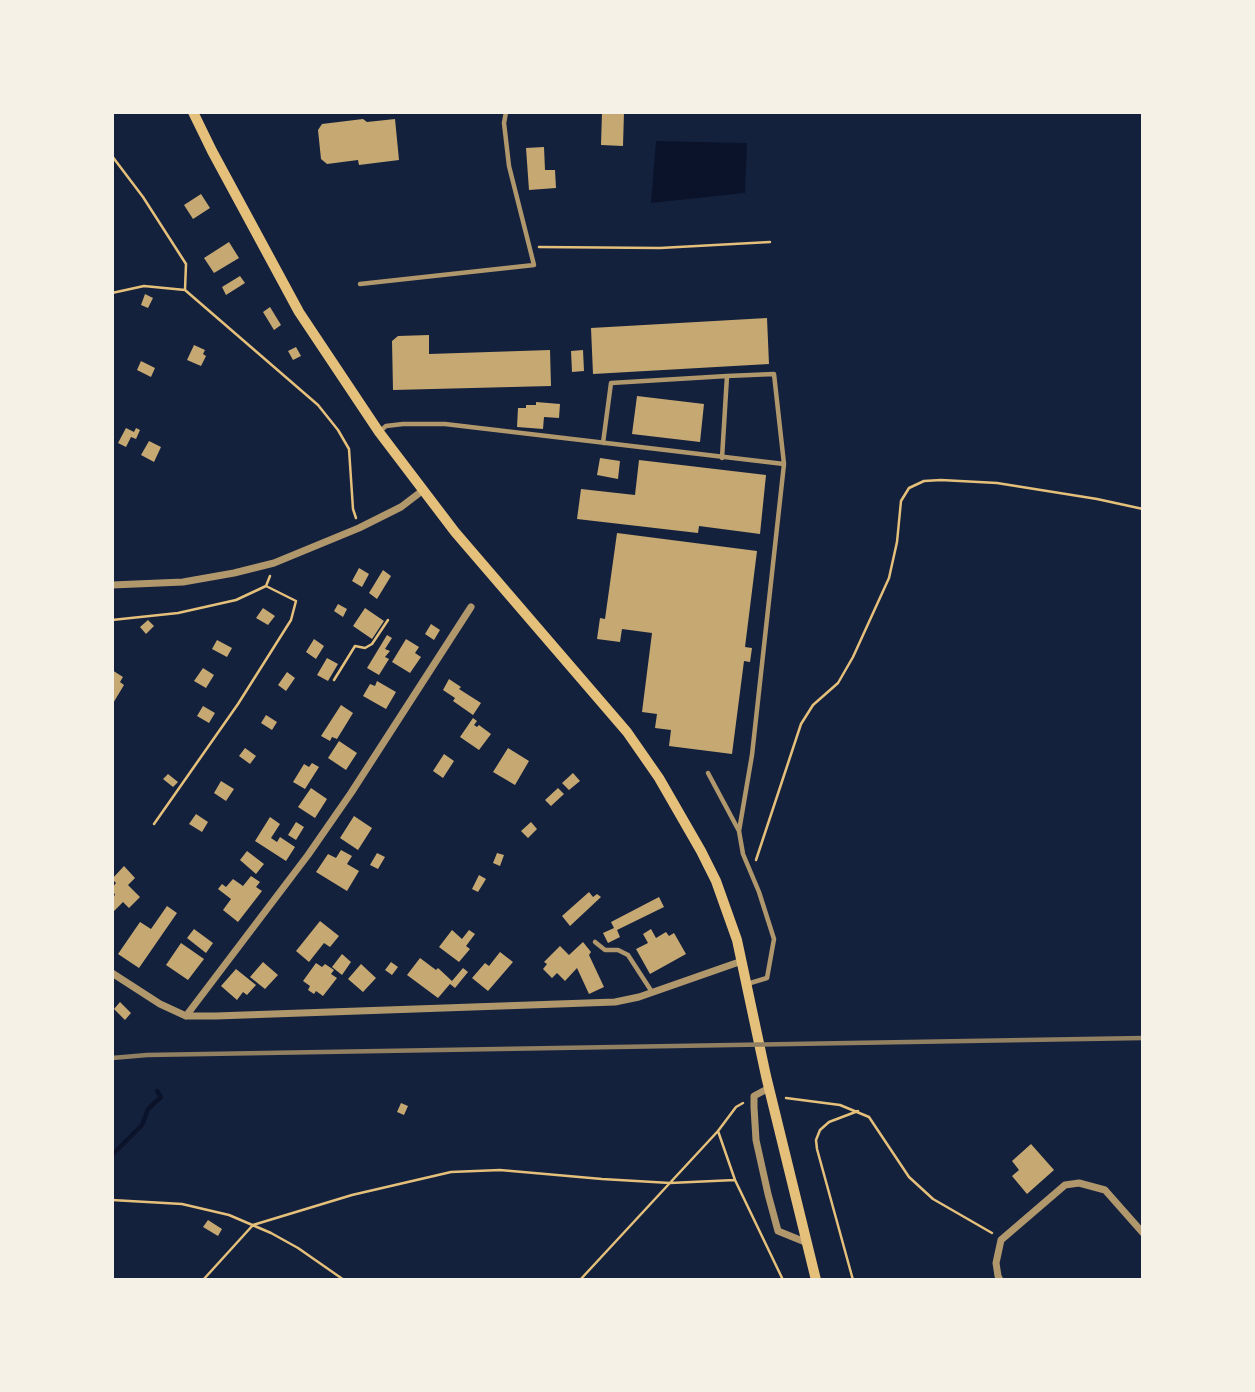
<!DOCTYPE html>
<html>
<head>
<meta charset="utf-8">
<style>
	body { margin:0 }
	#map { position:relative; width:1255px; height:1392px; overflow:hidden; background:#14213d; font-family:Karla,sans-serif }
	canvas { display:block }
	.frame { position:absolute; inset:0; border:114px solid #f6f1e7; pointer-events:none }
</style>
</head>
<body>
<div id="map">
<canvas width="1255" height="1392"></canvas>
<div class="frame"></div>
</div>
<script>
const ctx = document.querySelector('canvas').getContext('2d');
ctx.lineJoin = 'round';
function fill(path, color) { ctx.fillStyle = color; ctx.fill(path, 'evenodd'); }
const toPath = rows => new Path2D(rows.map(r => 'M' + r).join(''));
function strokePath(path, color, width, dash) { ctx.strokeStyle = color; ctx.lineWidth = width; ctx.lineCap = dash ? 'butt' : 'round'; ctx.setLineDash(dash || []); ctx.stroke(path); }
const water = toPath([
	[656,141,747,143,745,193,651,203]
]);
const stream = toPath([
	[112,1155,142,1125,148,1109,161,1097,157,1091]
]);
const building = toPath([
	[602,112,624,112,623,146,601,145],
	[363,119,367,122,395,119,399,160,359,165,358,160,327,164,321,159,318,130,322,124],
	[544,147,545,170,555,170,556,188,529,190,526,148],
	[201,194,210,208,193,219,184,205],
	[229,242,239,258,214,273,204,258],
	[240,276,245,283,226,295,222,287],
	[145,294,153,298,148,308,141,305],
	[270,307,281,325,274,330,263,312],
	[767,318,769,364,593,374,591,328],
	[429,335,429,354,550,350,551,386,393,390,392,341,398,336],
	[194,345,205,350,203,354,206,356,201,366,187,360],
	[296,347,301,356,293,360,288,351],
	[583,350,584,371,572,372,571,351],
	[141,361,155,368,151,377,137,370],
	[637,396,704,404,700,442,632,434],
	[536,402,560,404,559,418,544,417,543,429,517,427,518,408,526,408,526,405,536,405],
	[126,428,134,432,136,428,140,430,136,439,131,437,126,447,118,443],
	[149,441,161,447,154,462,141,455],
	[600,458,620,461,618,479,597,475],
	[639,460,766,475,760,534,699,526,698,533,577,519,581,489,635,495],
	[617,533,757,551,745,647,752,648,750,662,744,661,732,754,669,746,671,730,655,728,657,714,642,712,652,633,622,629,620,642,597,639,600,618,605,619],
	[359,568,369,574,362,587,352,581],
	[383,570,391,576,377,599,369,593],
	[338,604,347,609,343,617,334,611],
	[263,608,275,616,268,625,256,618],
	[365,608,384,621,372,639,353,626],
	[148,620,154,626,146,634,140,627],
	[431,624,440,630,434,640,425,634],
	[387,635,392,638,385,649,390,651,385,657,389,659,379,675,367,668],
	[314,639,324,646,316,659,306,652],
	[406,639,419,647,415,653,421,657,410,673,392,662],
	[217,640,232,648,227,657,212,649],
	[327,658,338,664,328,681,317,675],
	[203,668,214,675,206,688,194,681],
	[112,670,123,677,120,682,124,685,112,705],
	[287,672,295,678,286,691,278,685],
	[449,679,461,687,459,689,481,703,473,715,453,701,455,698,443,690],
	[377,681,396,692,386,709,363,696,370,684,375,686],
	[341,705,353,713,337,739,332,737,330,741,321,736],
	[203,706,215,713,209,723,197,716],
	[266,715,277,722,272,730,261,723],
	[473,718,477,721,474,725,477,727,479,725,491,734,479,750,460,737],
	[339,741,357,753,346,770,328,758],
	[245,748,256,756,250,764,239,756],
	[508,748,529,761,515,785,493,772],
	[444,754,454,761,443,778,433,771],
	[312,763,319,767,305,789,293,782,304,764,309,767],
	[573,773,580,781,569,790,562,783],
	[168,774,178,782,173,787,163,779],
	[221,781,234,789,226,801,214,793],
	[311,788,327,799,315,818,298,807],
	[558,788,564,794,551,806,545,800],
	[196,814,208,822,202,832,189,824],
	[354,816,372,828,358,850,340,838],
	[270,817,280,824,271,838,277,842,280,837,295,847,286,861,255,841],
	[296,822,304,827,296,840,288,835],
	[531,822,537,829,528,838,521,831],
	[341,850,352,856,347,864,359,871,347,891,316,872,328,854,336,858],
	[247,851,264,864,256,874,240,860],
	[377,853,385,857,378,869,370,865],
	[497,853,504,855,500,866,493,863],
	[124,866,135,878,128,885,140,897,129,908,123,902,112,913,112,898,115,895,112,888,116,883,112,879],
	[479,875,486,879,478,892,472,889],
	[251,876,260,882,256,887,262,891,238,922,223,910,231,899,218,889,222,884,226,887,233,879,243,886],
	[589,892,593,897,597,894,601,897,570,926,562,916],
	[659,897,664,907,617,930,620,937,608,943,603,933,614,928,611,922],
	[167,906,177,913,139,968,118,954,140,922,151,929],
	[320,921,339,936,330,947,324,943,309,962,296,951],
	[194,929,213,943,206,953,187,938],
	[651,929,656,938,666,932,669,936,674,933,686,954,650,974,636,949,648,943,643,934],
	[452,930,462,939,469,930,475,934,466,946,470,949,459,962,439,947],
	[583,942,591,952,589,955,604,987,589,994,577,968,565,981,557,973,552,978,543,969,547,964,544,962,560,946,569,955],
	[181,943,204,959,188,980,166,965],
	[500,952,513,962,488,991,472,978,485,963,489,966],
	[342,954,351,962,342,975,332,967],
	[420,958,436,970,438,968,452,981,463,968,468,972,455,988,450,984,438,998,407,975],
	[263,962,278,975,265,989,250,977],
	[391,962,398,967,392,975,385,970],
	[316,963,322,967,325,964,334,970,331,974,337,978,323,996,316,991,314,994,308,990,310,986,303,981],
	[361,964,376,978,363,992,348,979],
	[236,969,256,985,247,995,243,992,237,1000,221,986],
	[120,1002,131,1013,125,1020,114,1009],
	[401,1103,408,1106,404,1115,397,1112],
	[1031,1144,1054,1170,1027,1194,1012,1176,1019,1170,1012,1161],
	[208,1220,222,1229,218,1236,203,1227]
]);
const path = toPath([
	[112,156,143,197,186,264,185,290],
	[539,247,660,248,770,242],
	[112,293,144,286,185,290,318,405,338,430,349,449,353,509,356,518],
	[112,620,178,613,236,600,266,586,270,576],
	[334,680,355,646,365,648,372,644,388,620],
	[154,824,238,704,291,620,296,601,266,586],
	[756,860,801,724,813,705,838,683,853,657,889,578,897,542,901,501,909,488,924,481,941,480,997,483,1097,499,1143,509],
	[786,1098,840,1105,869,1117,909,1177,933,1199,992,1233],
	[718,1131,735,1180,783,1280],
	[112,1200,182,1204,229,1215,271,1233,298,1248,344,1280],
	[203,1280,253,1225,352,1195,451,1172,500,1170,602,1179,670,1183,735,1180],
	[580,1280,718,1131,736,1107,743,1103],
	[853,1280,817,1149,816,1140,820,1130,829,1122,858,1111]
]);
const service = toPath([
	[360,284,534,265,509,166,504,123,506,112],
	[379,432,386,426,403,424,445,424,784,464,752,755,739,831,743,854,759,892,774,939,767,978,747,984],
	[603,443,611,383,727,376],
	[722,458,727,376,774,374,784,464],
	[708,773,739,831],
	[595,942,605,950,618,950,628,955,652,992]
]);
const minor = toPath([
	[112,585,183,582,234,573,274,563,359,528,401,507,422,491],
	[112,973,160,1004,186,1016,216,1016,615,1002,639,997,742,961],
	[186,1016,308,855,351,793,471,607],
	[769,1088,754,1096,754,1107,756,1140,768,1194,778,1231,805,1242],
	[1000,1280,998,1276,996,1263,1001,1240,1065,1185,1079,1183,1105,1190,1143,1233]
]);
const secondary = toPath([
	[193,112,212,151,299,312,379,432,455,532,627,732,659,778,701,851,716,881,737,940,766,1076,816,1280]
]);
const rail = toPath([
	[112,1058,147,1055,1143,1038]
]);
fill(water, '#0b132b');
strokePath(stream, '#0b132b', 4.5);
fill(building, '#c6a872');
strokePath(path, '#e5c07b', 2.5);
strokePath(service, '#b1986c', 4.5);
strokePath(minor, '#b1986c', 7);
strokePath(secondary, '#e5c07b', 10);
strokePath(rail, '#918062', 4.5);
</script>
</body>
</html>
